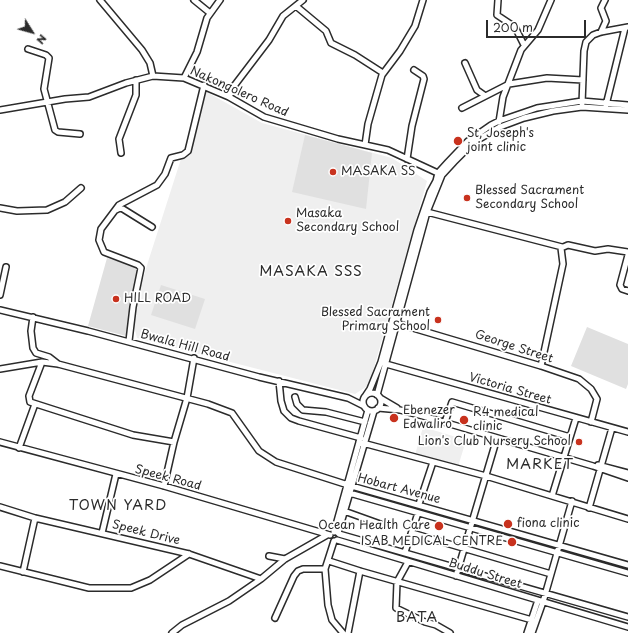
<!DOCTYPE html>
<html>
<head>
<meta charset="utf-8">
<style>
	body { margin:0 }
	#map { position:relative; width:628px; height:633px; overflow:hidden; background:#fff; font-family:"Playpen Sans",sans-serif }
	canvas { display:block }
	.north { position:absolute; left:12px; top:12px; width:40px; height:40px; -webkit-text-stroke:3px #fff; paint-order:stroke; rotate:127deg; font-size:11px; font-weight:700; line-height:16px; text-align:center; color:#2b2b2b }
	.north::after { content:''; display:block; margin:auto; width:14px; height:18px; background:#2b2b2b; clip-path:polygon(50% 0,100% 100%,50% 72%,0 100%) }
	.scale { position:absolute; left:486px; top:20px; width:100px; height:18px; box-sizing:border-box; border:2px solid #2b2b2b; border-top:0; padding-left:5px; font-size:12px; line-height:14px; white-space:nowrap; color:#2b2b2b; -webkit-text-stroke:3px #fff; paint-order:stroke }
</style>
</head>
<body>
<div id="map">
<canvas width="628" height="633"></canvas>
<div class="north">N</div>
<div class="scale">200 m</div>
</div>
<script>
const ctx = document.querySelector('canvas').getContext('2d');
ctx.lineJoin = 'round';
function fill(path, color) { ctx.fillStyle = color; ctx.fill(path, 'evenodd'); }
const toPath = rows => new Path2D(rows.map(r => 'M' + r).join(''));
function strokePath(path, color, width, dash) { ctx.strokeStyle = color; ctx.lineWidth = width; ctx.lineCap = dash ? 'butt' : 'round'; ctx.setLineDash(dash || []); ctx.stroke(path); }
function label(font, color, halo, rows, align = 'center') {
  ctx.font = font + ' "Playpen Sans",sans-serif'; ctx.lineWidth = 3.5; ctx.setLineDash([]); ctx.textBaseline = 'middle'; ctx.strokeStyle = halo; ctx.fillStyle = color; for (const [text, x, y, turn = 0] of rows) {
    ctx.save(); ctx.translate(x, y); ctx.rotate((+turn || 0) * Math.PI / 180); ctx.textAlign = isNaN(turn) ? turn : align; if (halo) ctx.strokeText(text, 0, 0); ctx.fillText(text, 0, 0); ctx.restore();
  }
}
const built = toPath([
	[203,90,262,123,392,158,427,181,369,385,355,394,137,338,133,322,134,309,148,262],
	[423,427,466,440,458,467,415,455]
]);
const green = toPath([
	[305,135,372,153,366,209,292,192],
	[107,258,140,267,130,337,88,326],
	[161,285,205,299,195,329,151,315],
	[587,327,628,344,628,384,626,389,571,366]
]);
const minor = toPath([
	[100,0,142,50,150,63,153,76],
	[194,0,210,13],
	[498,0,497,15,515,27,524,45],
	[296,6,326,31,331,43,355,55,383,73],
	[601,32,606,21,601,8,605,0],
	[28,49,46,55,49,58,44,89,55,130,58,132,80,134],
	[465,63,477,90,484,95],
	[184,78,197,52,207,18,220,0],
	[229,97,234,86,269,40,283,16,303,0],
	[582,104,584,51,586,42,593,35,601,32,628,27],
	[606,105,625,28],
	[462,108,509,84,547,78,583,80],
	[0,110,65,99,89,97,126,83,153,76,184,78,229,97,264,117,338,139,388,150,442,175],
	[499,122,503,97,521,50,538,30,551,0],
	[365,145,368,124,382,75,400,51,415,26,423,0],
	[121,153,119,139,136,95,136,80],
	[407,159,412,126,424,79,423,76,414,70],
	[0,208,17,211,47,210,65,202,81,188],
	[116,210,120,208,123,209,152,227],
	[427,212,562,247],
	[628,255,620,285,622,289,628,291],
	[0,295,6,267],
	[0,310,88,331,259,377,348,398,364,406],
	[33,317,31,331,33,348,36,353,49,357,58,364],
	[396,323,541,366,579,379,591,389,597,399,591,422],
	[129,341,133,307,141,268,138,265,104,252,99,240,101,229,119,205,157,185,165,174,171,158,183,155,188,151,204,85],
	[42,362,29,396,30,402,133,435,174,442],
	[386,364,628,432],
	[541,366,563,264,561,248,568,245,595,251,608,249,628,252],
	[0,369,42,362,58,364,208,404,232,413,259,451,276,462,348,485,628,565],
	[279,381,281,401,284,411,291,418,299,421,361,438],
	'363 402a9 9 0 1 1 18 0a9 9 0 1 1-18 0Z',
	[366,395,370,389,381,362,417,230,430,192,436,181,438,173,448,162,468,141,491,125,499,121,537,108,582,101,628,105],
	[377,395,427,212,442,175,454,162,474,142,500,127,524,118,553,111,582,107,628,110],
	[295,397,297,404,303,410,326,412,365,422],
	[380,398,397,408],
	[378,408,400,410,423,416,593,466,628,478],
	[445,422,452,402,570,437],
	[0,442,164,486,330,535],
	[359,442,486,476,628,519],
	[19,448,35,404],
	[598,465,628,473],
	[164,486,174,442,187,398,194,358],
	[346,492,628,573],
	[552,496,576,418],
	[419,504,433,462],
	[0,507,35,518,189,554,261,579],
	[589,508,612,428],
	[344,511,383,525],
	[334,532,368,410],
	[102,533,116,474],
	[338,533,374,411],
	[412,533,551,574],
	[339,534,628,617],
	[337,540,628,627],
	[334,541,325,569,328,605,332,620,343,633],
	[405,552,418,513],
	[269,556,285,559],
	[329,561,360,571,532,620],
	[408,562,397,582,396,608,425,622,436,625,450,633],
	[0,566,89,588,131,588,150,580,189,554],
	[23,572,35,518],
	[456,576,497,438],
	[275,618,294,576,298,571,303,569,325,569],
	[172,633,182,625,229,601,261,579,285,559,327,535],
	[348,633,360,571],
	[527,633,538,600],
	[532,633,543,602,572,501]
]);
const markers = [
	[458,141,5,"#c8321e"],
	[333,172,4,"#c8321e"],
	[467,198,4,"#c8321e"],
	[288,221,4,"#c8321e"],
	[116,299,4,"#c8321e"],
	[438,320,4,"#c8321e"],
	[394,418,5,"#c8321e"],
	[464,420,5,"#c8321e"],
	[579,442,4,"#c8321e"],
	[508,524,5,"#c8321e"],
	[439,526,5,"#c8321e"],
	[512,542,5,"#c8321e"]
];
const streetNames = [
	["Nakongolero Road",239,92,24],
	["Bwala Hill Road",185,346,15],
	["George Street",514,347,18],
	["Victoria Street",510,389,16],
	["Speek Road",168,478,15],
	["Hobart Avenue",399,489,15],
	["Speek Drive",146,533,14],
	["Buddu Street",485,574,17]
];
const poiNames = [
	["St, Joseph's",467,134],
	["joint clinic",467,148],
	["MASAKA SS",341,172],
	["Blessed Sacrament",475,191],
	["Secondary School",475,205],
	["Masaka",296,214],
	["Secondary School",296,228],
	["HILL ROAD",124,299],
	["Blessed Sacrament",430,313,"right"],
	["Primary School",430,327,"right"],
	["Ebenezer",403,411],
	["Edwaliro",403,425],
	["R4 medical",473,413],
	["clinic",473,427],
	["Lion's Club Nursery School",571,442,"right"],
	["fiona clinic",517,524],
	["Ocean Health Care",430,526,"right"],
	["ISAB MEDICAL CENTRE",503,542,"right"]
];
const quarterNames = [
	["MASAKA SSS",311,272],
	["MARKET",540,465],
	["TOWN YARD",118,506],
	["BATA",417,618]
];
fill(built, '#efefef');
fill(green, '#e0e0e0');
strokePath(minor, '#2b2b2b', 8);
strokePath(minor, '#fff', 5);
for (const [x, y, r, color] of markers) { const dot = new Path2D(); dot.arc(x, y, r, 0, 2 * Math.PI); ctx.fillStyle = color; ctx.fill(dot); strokePath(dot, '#fff', 1.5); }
label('12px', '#2b2b2b', '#fff', streetNames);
label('12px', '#2b2b2b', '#fff', poiNames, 'left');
ctx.letterSpacing = '1px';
label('14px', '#2b2b2b', '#fff', quarterNames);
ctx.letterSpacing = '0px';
</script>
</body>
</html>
